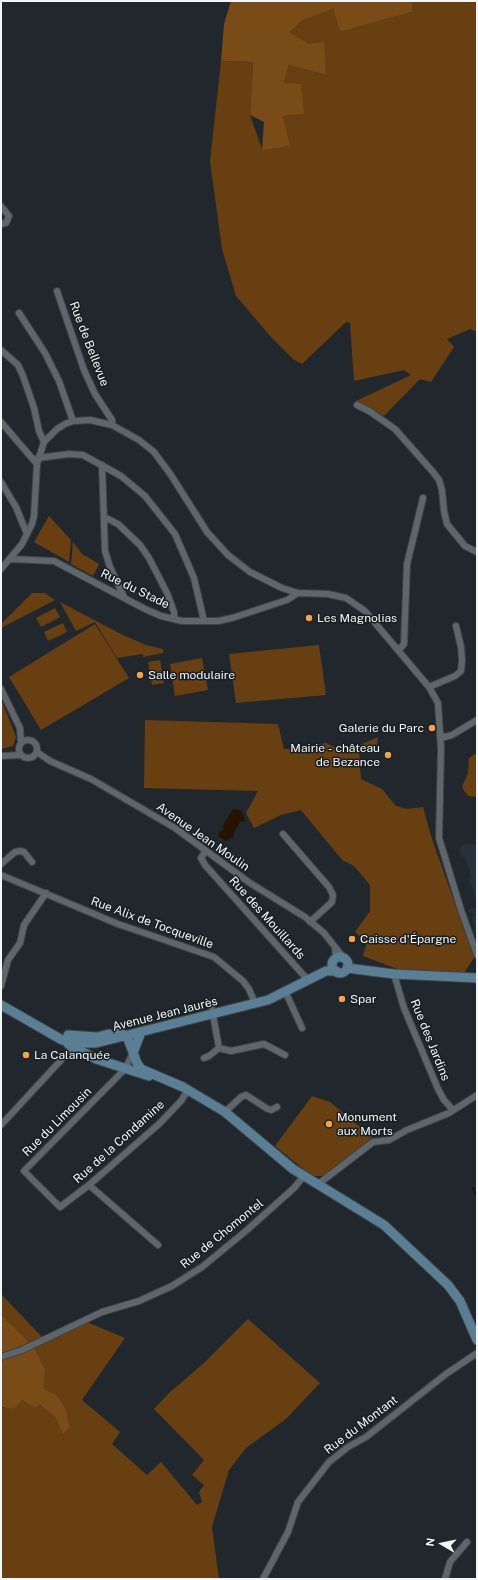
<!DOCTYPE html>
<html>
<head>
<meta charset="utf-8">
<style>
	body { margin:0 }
	#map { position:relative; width:478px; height:1580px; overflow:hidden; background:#21282d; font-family:"Public Sans",sans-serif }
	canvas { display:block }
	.frame { position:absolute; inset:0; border:2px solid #f1f6f9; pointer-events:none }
	.north { position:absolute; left:422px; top:1524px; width:40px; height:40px; -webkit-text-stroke:3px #181f23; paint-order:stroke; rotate:279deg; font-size:11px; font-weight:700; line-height:16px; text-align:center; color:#f1f6f9 }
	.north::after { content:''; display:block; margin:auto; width:14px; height:18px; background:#f1f6f9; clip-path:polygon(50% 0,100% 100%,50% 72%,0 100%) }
</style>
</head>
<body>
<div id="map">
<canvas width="478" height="1580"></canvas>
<div class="frame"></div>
<div class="north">N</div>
</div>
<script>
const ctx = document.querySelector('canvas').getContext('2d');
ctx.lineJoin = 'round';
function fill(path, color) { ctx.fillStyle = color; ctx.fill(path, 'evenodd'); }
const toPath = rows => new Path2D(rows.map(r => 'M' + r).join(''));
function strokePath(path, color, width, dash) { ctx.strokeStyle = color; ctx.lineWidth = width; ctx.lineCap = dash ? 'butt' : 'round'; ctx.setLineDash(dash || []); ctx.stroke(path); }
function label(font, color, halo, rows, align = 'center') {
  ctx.font = font + ' "Public Sans",sans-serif'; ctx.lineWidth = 3; ctx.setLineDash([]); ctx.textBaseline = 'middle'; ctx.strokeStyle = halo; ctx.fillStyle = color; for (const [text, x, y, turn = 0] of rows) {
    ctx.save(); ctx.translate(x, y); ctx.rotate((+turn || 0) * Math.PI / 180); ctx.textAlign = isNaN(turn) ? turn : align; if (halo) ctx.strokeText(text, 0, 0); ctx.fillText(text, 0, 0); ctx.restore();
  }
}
const built = toPath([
	[467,843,471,845,477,844,476,900,469,879,472,878,465,858,461,856,459,850,461,846],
	[477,907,477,937,471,917,474,916,472,912,469,913,468,909]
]);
const green = toPath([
	[413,1,477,1,477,332,470,329,447,339,454,347,431,382,420,379,384,416,356,401,411,375,404,370,354,381,350,323,346,322,302,364,293,359,271,337,236,296,222,249,210,161,221,61,253,62,250,115,262,149,289,146,283,116,304,114,284,83,289,65,326,75,309,44,290,32,303,20,333,9,340,32,412,12],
	[49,516,71,540,69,562,34,542],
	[73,542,82,554,99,564,93,576,71,564],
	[32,593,45,593,55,600,1,628,1,624],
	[60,602,121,634,146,645,163,649,163,653,143,657,143,654,117,658,95,622,76,631],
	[55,608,60,617,41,627,36,618],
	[63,623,67,632,48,641,44,632],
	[95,624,129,678,41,730,9,677],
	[319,645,326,695,236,703,229,654],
	[202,658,208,690,175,696,170,664],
	[160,660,164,683,152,685,148,662],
	[1,699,16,737,13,746,1,749],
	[145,720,278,724,284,749,302,749,326,743,344,752,378,737,376,751,359,751,361,779,382,789,396,806,407,809,423,807,431,836,474,958,464,973,405,972,363,956,367,943,355,932,370,911,370,885,354,866,342,860,301,810,281,815,254,828,246,813,258,791,144,788],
	[477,753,477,796,472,797,467,795,462,787,468,773,469,758],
	[312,1096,330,1102,372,1137,354,1155,323,1176,312,1176,275,1146],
	[1,1294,44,1339,82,1320,125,1338,82,1400,120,1432,112,1444,147,1475,161,1462,197,1505,202,1502,199,1492,204,1485,192,1475,204,1460,154,1409,169,1393,204,1363,248,1319,320,1383,286,1419,246,1448,229,1470,212,1527,219,1579,1,1579,1,1407,3,1408,22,1400,34,1408,40,1405,55,1417,63,1433,70,1428,66,1409,57,1395,44,1389,45,1369,34,1347,1,1314]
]);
const forest = toPath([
	[231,1,413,1,412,12,340,32,333,9,303,20,290,32,309,44,324,42,326,75,289,65,284,83,301,84,304,114,283,116,290,146,262,150,264,122,250,115,253,62,221,61,224,24],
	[1,1314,34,1347,45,1369,44,1389,57,1395,66,1409,70,1428,63,1434,55,1417,40,1405,34,1408,22,1400,14,1409,1,1407]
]);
const water = toPath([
	[233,809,242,811,245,821,240,822,234,833,234,837,225,841,218,836,219,831,223,830,223,825]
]);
const stream = toPath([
	[473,1188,477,1197]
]);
const minor = toPath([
	[1,206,9,216,6,223,1,224],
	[57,291,84,370,95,394,112,420,112,425],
	[19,313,45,353,59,381,73,421],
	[1,350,18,365,23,376,34,408,39,431,44,442],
	[357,405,369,411,395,429,433,472,439,480,442,490,444,511,447,524,465,546,477,552],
	[1,422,37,464],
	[38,458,69,454,83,455,121,476,145,496,175,534,194,578,204,621],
	[102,465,105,551,110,567,124,597],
	[1,482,16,507,27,534],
	[104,517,118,524,140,545,149,558,167,593,174,612,174,619],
	[11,559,54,561,145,609,161,616,182,621,218,621,232,618,287,600,298,593],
	[1,569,22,544,32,524,34,516,37,464,44,442,57,429,65,424,73,421,90,420,112,425,139,440,154,452,171,475,207,532,228,555,250,572,282,588,298,593,328,594,346,598,365,611,429,687,438,703,441,749,439,838,461,910,477,955],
	[399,650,404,644,407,564,423,498],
	[429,687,455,676,461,671,462,660,461,647,456,626],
	[1,689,20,728,21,742],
	[440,735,445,737,452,735,477,720],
	'19 749a9 9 0 1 1 18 0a9 9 0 1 1-18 0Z',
	[37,752,50,761,91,779,175,828,250,883,305,917,324,933,344,958],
	[1,756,21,755],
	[283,834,329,887,333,895,332,902,310,922],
	[205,852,201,858,205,865,307,979],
	[1,864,15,852,20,851,24,852,32,862],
	[1,875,118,924,214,957,243,981,249,989,255,1003],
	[335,947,336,958],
	[394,974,404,1008,438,1089,444,1100,453,1110],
	[1,986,8,960,20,943,24,925,46,893],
	[285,991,302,1028],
	[212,1009,219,1048,231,1051,264,1044,285,1055],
	[133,1053,125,1069,24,1171,60,1207,89,1185,159,1124,181,1101,188,1090],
	[204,1058,209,1056,219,1048],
	[225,1112,241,1097,246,1095,266,1108,271,1110,277,1107],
	[1,1125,75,1045],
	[89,1185,158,1245],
	[317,1185,373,1142,389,1140,407,1130,449,1113,477,1095],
	[1,1357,22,1350,102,1312,139,1301,172,1286,202,1267,247,1230,294,1188,303,1177],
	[263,1579,288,1532,298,1502,329,1462,348,1447,366,1437,446,1374,477,1353],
	[445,1579,450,1562,467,1542]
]);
const secondary = toPath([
	'332 965a8 8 0 1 1 16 0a8 8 0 1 1-16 0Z',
	[347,968,394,974,477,978],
	[1,1005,62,1040,77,1043,96,1043,268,1000,326,971,336,971],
	[119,1031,128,1039,137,1063,141,1069,183,1087,225,1112,293,1169,384,1225,448,1285,460,1301,477,1340],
	[68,1035,97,1037,109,1034],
	[68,1044,96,1059,149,1076],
	[133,1053,141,1032]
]);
const markers = [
	[309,618,4,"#f6a247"],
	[140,675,4,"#f6a247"],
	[432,728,4,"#f6a247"],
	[388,755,4,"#f6a247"],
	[352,939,4,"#f6a247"],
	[342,999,4,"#f6a247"],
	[26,1055,4,"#f6a247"],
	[329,1124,4,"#f6a247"]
];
const streetNames = [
	["Rue de Bellevue",89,344,69],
	["Rue du Stade",135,589,26],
	["Avenue Jean Moulin",203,837,35],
	["Rue des Mouillards",267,918,48],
	["Rue Alix de Tocqueville",152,923,20],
	["Avenue Jean Jaurès",165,1014,-14],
	["Rue des Jardins",430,1040,68],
	["Rue du Limousin",57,1122,-45],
	["Rue de la Condamine",119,1142,-42],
	["Rue de Chomontel",222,1234,-39],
	["Rue du Montant",361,1425,-37]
];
const poiNames = [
	["Les Magnolias",317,618],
	["Salle modulaire",148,675],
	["Galerie du Parc",424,728,"right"],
	["Mairie - château",380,748,"right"],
	["de Bezance",380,762,"right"],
	["Caisse d'Épargne",360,939],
	["Spar",350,999],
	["La Calanquée",34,1055],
	["Monument",337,1117],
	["aux Morts",337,1131]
];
fill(built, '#25323b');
fill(green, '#683f10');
fill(forest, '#794b17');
fill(water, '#261301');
strokePath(stream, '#261301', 2);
strokePath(minor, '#3d4347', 8);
strokePath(secondary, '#3d4347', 11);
strokePath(minor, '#5e666c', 6);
strokePath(secondary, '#5a7f94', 9);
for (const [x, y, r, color] of markers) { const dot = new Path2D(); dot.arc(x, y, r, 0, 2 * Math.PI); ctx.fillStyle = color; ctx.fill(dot); strokePath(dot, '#181f23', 1.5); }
label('12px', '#f1f6f9', '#181f23', streetNames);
label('12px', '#f1f6f9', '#181f23', poiNames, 'left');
</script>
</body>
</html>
